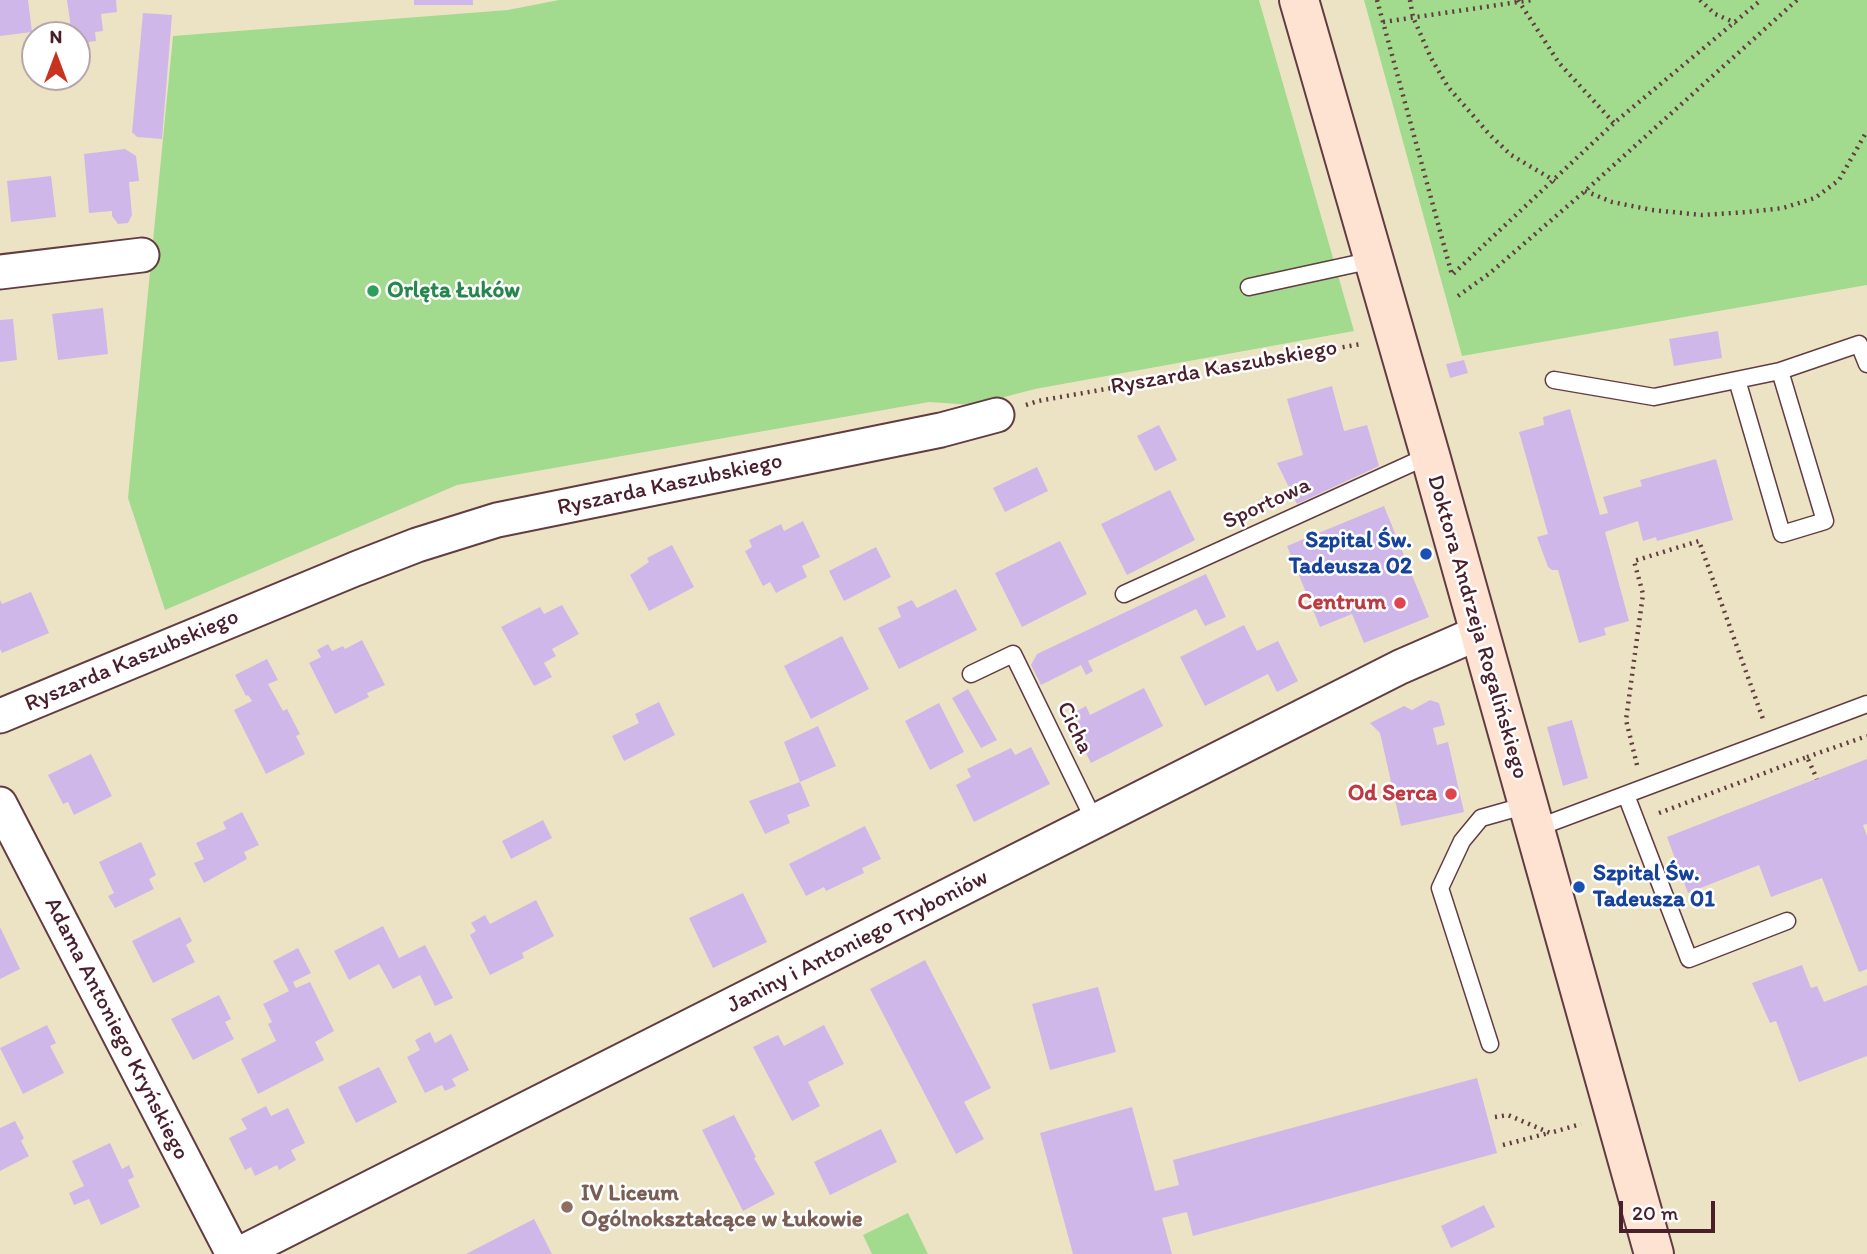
<!DOCTYPE html>
<html>
<head>
<meta charset="utf-8">
<style>
	body { margin:0 }
	#map { position:relative; width:1867px; height:1254px; overflow:hidden; background:#ece3c4; font-family:Itim,sans-serif }
	canvas { display:block }
	.north { position:absolute; left:21px; top:21px; width:70px; height:70px; box-sizing:border-box; background:#fff; border:2px solid #b7a5aa; border-radius:50%; rotate:0deg; font-size:19px; font-weight:700; line-height:28px; text-align:center; color:#4a1f2b }
	.north::after { content:''; display:block; margin:auto; width:24px; height:32px; background:#c8321e; clip-path:polygon(50% 0,100% 100%,50% 72%,0 100%) }
	.scale { position:absolute; left:1619px; top:1201px; width:96px; height:32px; box-sizing:border-box; border:4px solid #4a1f2b; border-top:0; padding-left:9px; font-size:21px; line-height:24px; white-space:nowrap; color:#4a1f2b; -webkit-text-stroke:5px #fff; paint-order:stroke }
</style>
</head>
<body>
<div id="map">
<canvas width="1867" height="1254"></canvas>
<div class="north">N</div>
<div class="scale">20 m</div>
</div>
<script>
const ctx = document.querySelector('canvas').getContext('2d');
ctx.lineJoin = 'round';
function fill(path, color) { ctx.fillStyle = color; ctx.fill(path, 'evenodd'); }
const toPath = rows => new Path2D(rows.map(r => 'M' + r).join(''));
function strokePath(path, color, width, dash) { ctx.strokeStyle = color; ctx.lineWidth = width; ctx.lineCap = dash ? 'butt' : 'round'; ctx.setLineDash(dash || []); ctx.stroke(path); }
function label(font, color, halo, rows, align = 'center') {
  ctx.font = font + ' Itim,sans-serif'; ctx.lineWidth = 5; ctx.setLineDash([]); ctx.textBaseline = 'middle'; ctx.strokeStyle = halo; ctx.fillStyle = color; for (const [text, x, y, turn = 0] of rows) {
    ctx.save(); ctx.translate(x, y); ctx.rotate((+turn || 0) * Math.PI / 180); ctx.textAlign = isNaN(turn) ? turn : align; if (halo) ctx.strokeText(text, 0, 0); ctx.fillText(text, 0, 0); ctx.restore();
  }
}
const green = toPath([
	[559,0,1259,0,1354,331,1035,389,974,405,929,402,457,485,165,610,128,498,173,36,508,10],
	[1364,0,1867,0,1867,285,1462,356],
	[908,1213,928,1254,872,1254,863,1235]
]);
const building = toPath([
	[0,0,28,0,32,32,0,36],
	[67,0,116,0,117,12,101,14,103,31,95,32,96,41,81,43,80,34,72,35],
	[414,0,473,0,473,5,414,5],
	[143,13,172,15,162,139,137,137,132,132],
	[125,149,136,156,139,181,129,182,132,215,128,223,118,224,112,216,112,211,89,213,84,154],
	[51,176,56,217,11,222,7,181],
	[103,308,108,354,58,360,52,314],
	[13,319,17,360,0,362,0,320],
	[1718,331,1722,358,1674,366,1669,339],
	[1464,360,1468,373,1450,378,1446,364],
	[1332,386,1344,431,1367,425,1379,466,1297,504,1277,463,1303,455,1287,399],
	[1570,409,1600,515,1608,513,1603,497,1642,486,1640,480,1716,459,1733,520,1657,541,1656,537,1643,541,1638,521,1605,532,1629,621,1604,628,1606,635,1579,643,1558,570,1552,570,1548,567,1537,537,1548,534,1519,432,1544,425,1543,417],
	[1159,425,1177,460,1155,471,1137,436],
	[1037,467,1048,491,1005,512,993,488],
	[1170,490,1195,540,1127,575,1101,524],
	[1384,506,1429,617,1364,643,1352,614,1320,627,1287,546],
	[803,521,820,557,802,566,807,577,776,593,770,582,763,586,745,551,752,547,749,540,781,524,784,531],
	[1060,541,1087,594,1022,627,995,573],
	[672,545,694,587,649,611,630,575,649,562,647,558],
	[876,547,891,577,844,601,829,571],
	[1206,574,1226,617,1205,626,1196,609,1088,661,1093,671,1086,675,1081,665,1041,685,1031,665,1037,654],
	[956,589,977,630,899,669,878,628,901,617,897,607,912,600,917,608],
	[31,592,49,633,2,653,0,649,0,600,2,604],
	[562,605,579,634,552,649,556,656,544,663,552,677,534,686,501,627,540,607,544,614],
	[1244,625,1257,651,1278,641,1298,681,1277,692,1268,674,1205,706,1180,657],
	[842,636,869,689,811,719,784,666],
	[362,640,385,685,367,693,369,697,335,714,309,663,321,657,317,650,328,644,332,651,343,646,345,649],
	[267,659,278,680,268,684,283,711,287,709,300,734,296,736,305,754,266,774,234,710,252,701,248,695,246,696,235,675],
	[1144,688,1163,726,1091,763,1071,725,1081,719,1077,711,1086,706,1090,715],
	[968,689,997,740,981,748,952,698],
	[1430,700,1439,703,1445,725,1433,728,1437,745,1448,742,1464,812,1401,826,1380,733,1370,723,1404,706,1412,710],
	[659,702,675,735,624,761,612,736,639,723,635,714],
	[939,703,964,752,930,770,905,721],
	[1572,720,1588,778,1563,786,1547,727],
	[818,726,836,766,800,782,810,806,787,815,790,823,765,834,749,801,800,782,784,742],
	[1031,747,1050,784,974,822,956,785,971,777,967,769,1011,748,1015,755],
	[91,754,112,796,74,815,68,802,63,804,48,775],
	[1867,759,1867,824,1863,825,1867,836,1867,969,1859,972,1822,878,1771,897,1759,865,1688,893,1667,837],
	[242,812,259,845,244,852,247,859,204,883,194,863,204,859,196,843,226,829,223,822],
	[543,820,552,838,511,859,502,841],
	[865,826,881,859,862,868,864,873,826,891,824,887,806,896,789,864],
	[141,842,156,875,149,879,154,889,115,908,108,896,114,893,99,862],
	[743,893,767,942,713,968,689,918],
	[536,900,554,936,522,953,524,958,490,975,470,935,476,931,471,923,485,915,490,924],
	[180,917,192,941,186,945,195,962,153,983,132,941],
	[383,926,399,958,425,945,453,998,435,1006,420,975,393,989,379,964,349,980,334,951],
	[0,927,20,969,0,979],
	[298,948,311,973,293,982,296,988,310,982,334,1031,315,1042,324,1060,258,1094,241,1059,276,1041,268,1024,272,1022,263,1004,289,991,273,961],
	[925,960,991,1088,964,1102,984,1139,956,1154,870,989],
	[1802,965,1811,988,1817,986,1824,1002,1867,985,1867,1056,1799,1082,1776,1021,1770,1023,1752,983],
	[1098,987,1116,1052,1050,1070,1032,1004],
	[219,995,231,1019,225,1022,234,1039,193,1060,171,1019],
	[47,1025,56,1043,50,1046,64,1073,23,1094,0,1048],
	[824,1025,844,1064,808,1082,820,1106,792,1121,753,1047,778,1035,784,1046],
	[430,1032,435,1043,451,1034,469,1070,452,1079,456,1086,445,1091,442,1085,425,1093,407,1057,420,1050,415,1040],
	[379,1067,397,1102,356,1123,338,1087],
	[1477,1078,1497,1153,1193,1236,1187,1212,1162,1218,1172,1254,1073,1254,1040,1133,1132,1107,1155,1191,1179,1185,1173,1160],
	[266,1106,271,1116,288,1108,305,1143,291,1150,296,1160,279,1170,277,1165,255,1176,251,1167,245,1170,229,1138,247,1129,241,1119],
	[734,1115,756,1157,754,1158,775,1194,743,1211,702,1130],
	[15,1121,24,1138,21,1141,29,1156,0,1171,0,1128],
	[881,1129,897,1162,830,1195,814,1162],
	[110,1143,122,1169,129,1165,134,1177,128,1180,140,1207,101,1225,89,1199,74,1205,69,1193,84,1186,72,1161],
	[1484,1205,1495,1227,1451,1248,1441,1226],
	[534,1219,552,1254,466,1254]
]);
const path = toPath([
	[1377,0,1452,275,1614,123,1761,0],
	[1410,0,1413,17,1431,58,1448,87,1490,135,1511,155,1555,181],
	[1518,0,1559,63,1614,123],
	[1700,0,1715,14,1736,23],
	[1383,22,1532,0],
	[1585,191,1612,202,1652,210,1702,215,1748,212,1783,208,1815,198,1839,180,1867,131],
	[1458,296,1490,273,1585,191,1797,0],
	[1026,405,1038,401,1361,344],
	[1807,757,1867,736],
	[1637,765,1626,720,1643,594,1634,561,1699,541,1763,719],
	[1659,813,1807,757,1817,779],
	[1495,1117,1508,1115,1550,1133,1581,1124],
	[1503,1145,1549,1133]
]);
const lane = toPath([
	[1249,287,1373,260],
	[1780,371,1859,344,1867,364],
	[1554,380,1654,397,1780,371,1825,521,1782,534,1737,380],
	[1124,594,1430,455],
	[971,674,1013,654,1095,822],
	[1626,795,1689,959,1787,921],
	[1534,829,1867,704],
	[1490,1044,1440,888,1462,841,1481,818,1527,805]
]);
const street = toPath([
	[0,272,142,255],
	[0,716,355,569,417,545,497,520,941,430,997,415],
	[0,804,233,1254],
	[239,1254,1400,667,1478,633]
]);
const secondary = toPath([
	[1299,0,1430,455,1654,1254]
]);
const markers = [
	[373,291,7,"#2e9e5b"],
	[1426,554,7,"#1a4fb4"],
	[1400,603,7,"#e0444e"],
	[1451,794,7,"#e0444e"],
	[1579,887,7,"#1a4fb4"],
	[567,1207,7,"#8d6e63"]
];
const leisureNames = [
	["Orlęta Łuków",387,291]
];
const streetNames = [
	["Ryszarda Kaszubskiego",1224,368,-10],
	["Ryszarda Kaszubskiego",670,485,-12],
	["Sportowa",1267,504,-25],
	["Doktora Andrzeja Rogalińskiego",1477,627,74],
	["Ryszarda Kaszubskiego",132,661,-23],
	["Cicha",1074,728,64],
	["Janiny i Antoniego Tryboniów",858,942,-27],
	["Adama Antoniego Kryńskiego",116,1029,63]
];
const transitNames = [
	["Szpital Św.",1412,541],
	["Tadeusza 02",1412,567],
	["Szpital Św.",1593,874,"left"],
	["Tadeusza 01",1593,900,"left"]
];
const healthNames = [
	["Centrum",1386,603],
	["Od Serca",1437,794]
];
const educationNames = [
	["IV Liceum",581,1194],
	["Ogólnokształcące w Łukowie",581,1220]
];
fill(green, '#a2db8d');
fill(building, '#d0b7e9');
strokePath(lane, '#623c42', 19);
strokePath(street, '#623c42', 37);
strokePath(secondary, '#623c42', 42);
strokePath(path, '#623c42', 4.5, [2, 5]);
strokePath(lane, '#fff', 16);
strokePath(street, '#fff', 33);
strokePath(secondary, '#fee3d2', 38);
for (const [x, y, r, color] of markers) { const dot = new Path2D(); dot.arc(x, y, r, 0, 2 * Math.PI); ctx.fillStyle = color; ctx.fill(dot); strokePath(dot, '#fff', 2.5); }
label('bold 23px', '#27864d', '#fff', leisureNames, 'left');
label('23px', '#4a1f2b', '#fff', streetNames);
label('bold 23px', '#164399', '#fff', transitNames, 'right');
label('bold 23px', '#be3a42', '#fff', healthNames, 'right');
label('bold 23px', '#785e54', '#fff', educationNames, 'left');
</script>
</body>
</html>
